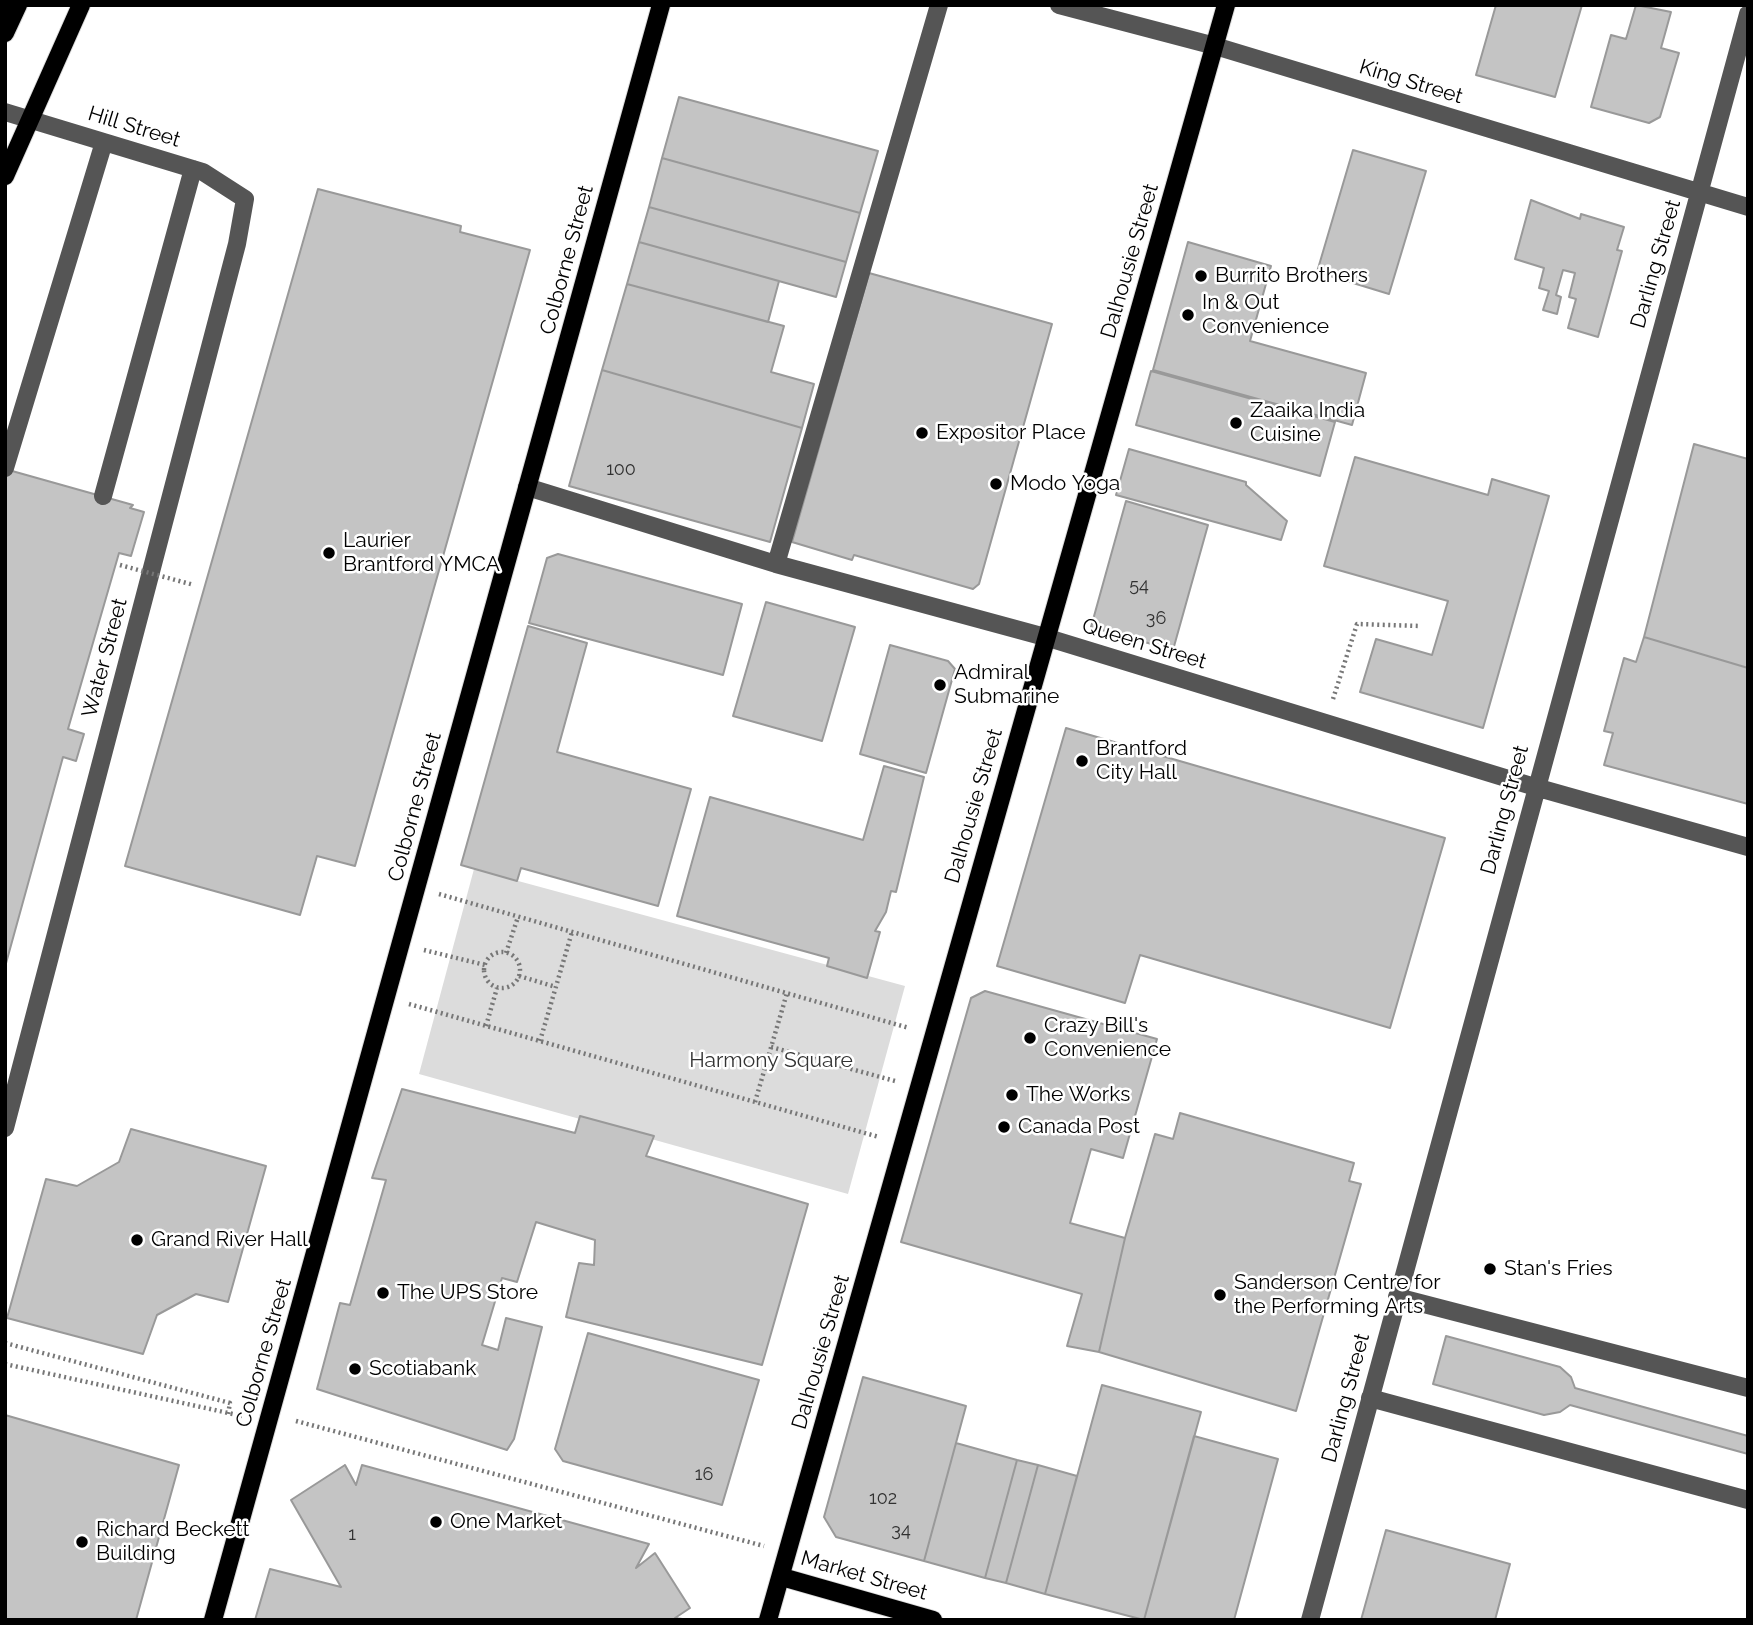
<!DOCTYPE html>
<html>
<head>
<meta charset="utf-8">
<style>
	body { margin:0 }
	#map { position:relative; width:1753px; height:1625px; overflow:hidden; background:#fff; font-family:Raleway,sans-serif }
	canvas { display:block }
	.frame { position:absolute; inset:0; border:7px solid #000; pointer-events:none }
</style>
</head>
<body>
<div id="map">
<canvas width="1753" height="1625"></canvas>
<div class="frame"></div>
</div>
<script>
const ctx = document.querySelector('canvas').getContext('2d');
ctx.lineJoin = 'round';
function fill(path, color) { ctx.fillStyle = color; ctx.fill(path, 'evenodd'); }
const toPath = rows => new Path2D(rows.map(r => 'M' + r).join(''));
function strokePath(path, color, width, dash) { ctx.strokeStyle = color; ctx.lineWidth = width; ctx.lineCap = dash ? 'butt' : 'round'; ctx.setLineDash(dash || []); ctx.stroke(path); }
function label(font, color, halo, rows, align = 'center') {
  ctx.font = font + ' Raleway,sans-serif'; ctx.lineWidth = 5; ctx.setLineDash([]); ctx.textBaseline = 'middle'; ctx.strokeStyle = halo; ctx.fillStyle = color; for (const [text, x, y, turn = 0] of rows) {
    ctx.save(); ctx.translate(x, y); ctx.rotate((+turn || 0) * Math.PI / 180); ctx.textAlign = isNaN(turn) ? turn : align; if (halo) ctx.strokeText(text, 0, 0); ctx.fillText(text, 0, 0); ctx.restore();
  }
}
const green = toPath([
	[474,869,905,986,848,1194,419,1074]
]);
const building = toPath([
	[1496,5,1582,5,1555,97,1476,75,1496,5],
	[1636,5,1671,12,1661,48,1679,53,1660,117,1649,123,1591,107,1611,35,1626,39,1636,5],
	[679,97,878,151,860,213,662,158,679,97],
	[1353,150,1426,171,1389,294,1317,272,1353,150],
	[662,158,860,213,846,262,649,207,662,158],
	[318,189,461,226,460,232,530,250,355,866,317,856,300,915,125,866,318,189],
	[1531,200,1580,219,1581,214,1624,227,1617,250,1622,251,1598,337,1568,328,1576,299,1569,297,1575,273,1563,270,1556,295,1561,297,1557,314,1543,310,1549,291,1539,288,1544,268,1515,259,1531,200],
	[649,207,846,262,836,297,639,242,649,207],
	[639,242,779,281,768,322,627,284,639,242],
	[1188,242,1271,266,1250,341,1366,373,1352,425,1153,370,1188,242],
	[869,273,1052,324,979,584,973,589,854,555,852,560,792,542,869,273],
	[627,284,784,326,771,372,814,384,802,428,602,370,627,284],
	[602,370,802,428,770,542,569,486,602,370],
	[1151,371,1335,422,1320,476,1136,425,1151,371],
	[1694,444,1748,459,1748,668,1644,637,1694,444],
	[1129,449,1246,482,1246,485,1287,521,1281,540,1116,495,1129,449],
	[1355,457,1488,495,1492,479,1549,496,1483,728,1360,692,1376,639,1432,655,1448,601,1324,566,1355,457],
	[5,469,133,505,130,508,144,512,131,556,119,553,68,729,84,734,76,761,63,757,5,967,5,469],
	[1126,501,1208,525,1173,650,1091,627,1126,501],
	[558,554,742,604,723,675,529,623,547,558,558,554],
	[766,602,855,627,822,741,733,716,766,602],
	[528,626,587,643,557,752,691,789,658,906,521,868,517,881,461,865,528,626],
	[1644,637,1748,668,1748,804,1604,765,1613,733,1604,731,1624,658,1636,662,1644,637],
	[890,645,948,661,955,669,926,773,860,754,890,645],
	[1066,728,1445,838,1390,1028,1140,955,1125,1003,997,966,1066,728],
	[884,766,924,777,896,892,891,891,886,912,875,931,880,932,867,978,827,966,829,958,677,916,710,797,863,840,884,766],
	[985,991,1157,1039,1123,1158,1091,1149,1070,1223,1125,1238,1099,1352,1067,1346,1082,1294,901,1242,971,998,985,991],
	[402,1089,575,1133,580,1116,654,1136,646,1156,808,1204,762,1365,566,1317,579,1263,594,1265,595,1240,536,1222,517,1282,502,1278,482,1345,498,1350,506,1318,542,1327,514,1439,507,1450,317,1389,340,1303,350,1305,386,1180,372,1178,402,1089],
	[1180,1113,1354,1163,1349,1181,1361,1184,1296,1411,1099,1352,1125,1238,1155,1134,1173,1139,1180,1113],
	[131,1129,266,1166,228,1302,196,1294,157,1315,143,1354,7,1318,46,1179,77,1186,119,1162,131,1129],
	[588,1333,759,1380,722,1505,563,1461,555,1449,588,1333],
	[1446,1336,1560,1367,1571,1377,1575,1388,1748,1436,1748,1454,1570,1405,1560,1412,1544,1415,1433,1384,1446,1336],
	[863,1377,966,1406,924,1561,836,1537,824,1517,863,1377],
	[1102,1385,1201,1412,1144,1620,1045,1594,1102,1385],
	[5,1415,179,1465,136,1620,5,1620,5,1415],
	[1194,1436,1278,1459,1234,1620,1144,1620,1194,1436],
	[956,1443,1017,1460,985,1578,924,1561,956,1443],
	[1017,1460,1038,1465,1006,1583,985,1578,1017,1460],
	[345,1465,356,1485,362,1465,649,1544,636,1568,655,1553,690,1608,675,1618,689,1620,255,1620,270,1569,341,1587,291,1500,345,1465],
	[1038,1465,1077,1476,1045,1594,1006,1583,1038,1465],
	[1386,1530,1510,1564,1495,1620,1361,1620,1386,1530]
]);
const path = toPath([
	[1333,699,1357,624,1420,626],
	[439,894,909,1028],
	[424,950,485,965],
	'484 970a18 18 0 1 1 36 0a18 18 0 1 1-36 0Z',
	[506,953,518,917],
	[519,976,556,987],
	[409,1004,879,1137],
	[486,1026,497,988],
	[540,1041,572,932],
	[771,1047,895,1081],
	[755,1102,787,993],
	[5,1343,230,1403,228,1414],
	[5,1364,242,1416],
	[296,1421,764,1546]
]);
const minor = toPath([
	[1059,5,1215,46,1748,207],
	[5,112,203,172,245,199,237,244,5,1128],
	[5,468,104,142],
	[527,487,776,564,1045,637,1535,787,1748,847],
	[103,496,193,169],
	[776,564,939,5],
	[1397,1297,1748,1388],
	[1370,1398,1748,1500],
	[1310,1620,1748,14]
]);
const major = toPath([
	[5,33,18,5],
	[5,176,81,5],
	[782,1577,933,1620],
	[213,1620,661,5],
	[768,1620,1226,5]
]);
const pathBridge = toPath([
	[120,565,194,585]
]);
const markers = [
	[1201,276,7,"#000"],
	[1188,315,7,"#000"],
	[1236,423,7,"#000"],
	[922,433,7,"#000"],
	[996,484,7,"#000"],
	[329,553,7,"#000"],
	[940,685,7,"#000"],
	[1082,761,7,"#000"],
	[1030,1038,7,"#000"],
	[1012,1095,7,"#000"],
	[1004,1127,7,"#000"],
	[137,1240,7,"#000"],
	[1490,1269,7,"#000"],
	[383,1293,7,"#000"],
	[1220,1295,7,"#000"],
	[355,1369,7,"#000"],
	[436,1522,7,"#000"],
	[82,1542,7,"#000"]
];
const numberNames = [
	["100",621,470],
	["54",1139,586],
	["36",1156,619],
	["16",704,1475],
	["102",883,1499],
	["34",901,1531],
	["1",352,1535]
];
const streetNames = [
	["King Street",1411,82,17],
	["Hill Street",134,127,17],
	["Colborne Street",567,260,-75],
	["Dalhousie Street",1130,261,-74],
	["Darling Street",1656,264,-74],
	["Queen Street",1144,644,17],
	["Water Street",105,658,-75],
	["Dalhousie Street",974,806,-74],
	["Colborne Street",415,807,-75],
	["Darling Street",1505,810,-75],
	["Dalhousie Street",821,1352,-74],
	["Colborne Street",264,1353,-74],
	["Darling Street",1346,1398,-75],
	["Market Street",864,1576,16]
];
const poiNames = [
	["Burrito Brothers",1215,276],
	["In & Out",1202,303],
	["Convenience",1202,327],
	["Zaaika India",1250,411],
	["Cuisine",1250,435],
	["Expositor Place",936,433],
	["Modo Yoga",1010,484],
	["Laurier",343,541],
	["Brantford YMCA",343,565],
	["Admiral",954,673],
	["Submarine",954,697],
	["Brantford",1096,749],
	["City Hall",1096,773],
	["Crazy Bill's",1044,1026],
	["Convenience",1044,1050],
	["The Works",1026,1095],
	["Canada Post",1018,1127],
	["Grand River Hall",151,1240],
	["Stan's Fries",1504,1269],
	["Sanderson Centre for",1234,1283],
	["the Performing Arts",1234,1307],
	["The UPS Store",397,1293],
	["Scotiabank",369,1369],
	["One Market",450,1522],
	["Richard Beckett",96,1530],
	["Building",96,1554]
];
const parkNames = [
	["Harmony Square",771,1061]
];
fill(green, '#dcdcdc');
fill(building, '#c4c4c4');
strokePath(building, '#999', 2);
strokePath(major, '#dbdbdb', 20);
strokePath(path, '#777', 4.5, [2, 3.5]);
strokePath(minor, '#555', 18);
strokePath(major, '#000', 18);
strokePath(pathBridge, '#777', 4.5, [2, 3.5]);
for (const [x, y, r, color] of markers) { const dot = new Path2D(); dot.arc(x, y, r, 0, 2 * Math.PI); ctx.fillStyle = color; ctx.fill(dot); strokePath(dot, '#fff', 2.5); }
label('18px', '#313131', null, numberNames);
label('21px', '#000', '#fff', streetNames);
label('21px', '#000', '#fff', poiNames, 'left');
label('21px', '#333', '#fff', parkNames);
</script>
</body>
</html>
